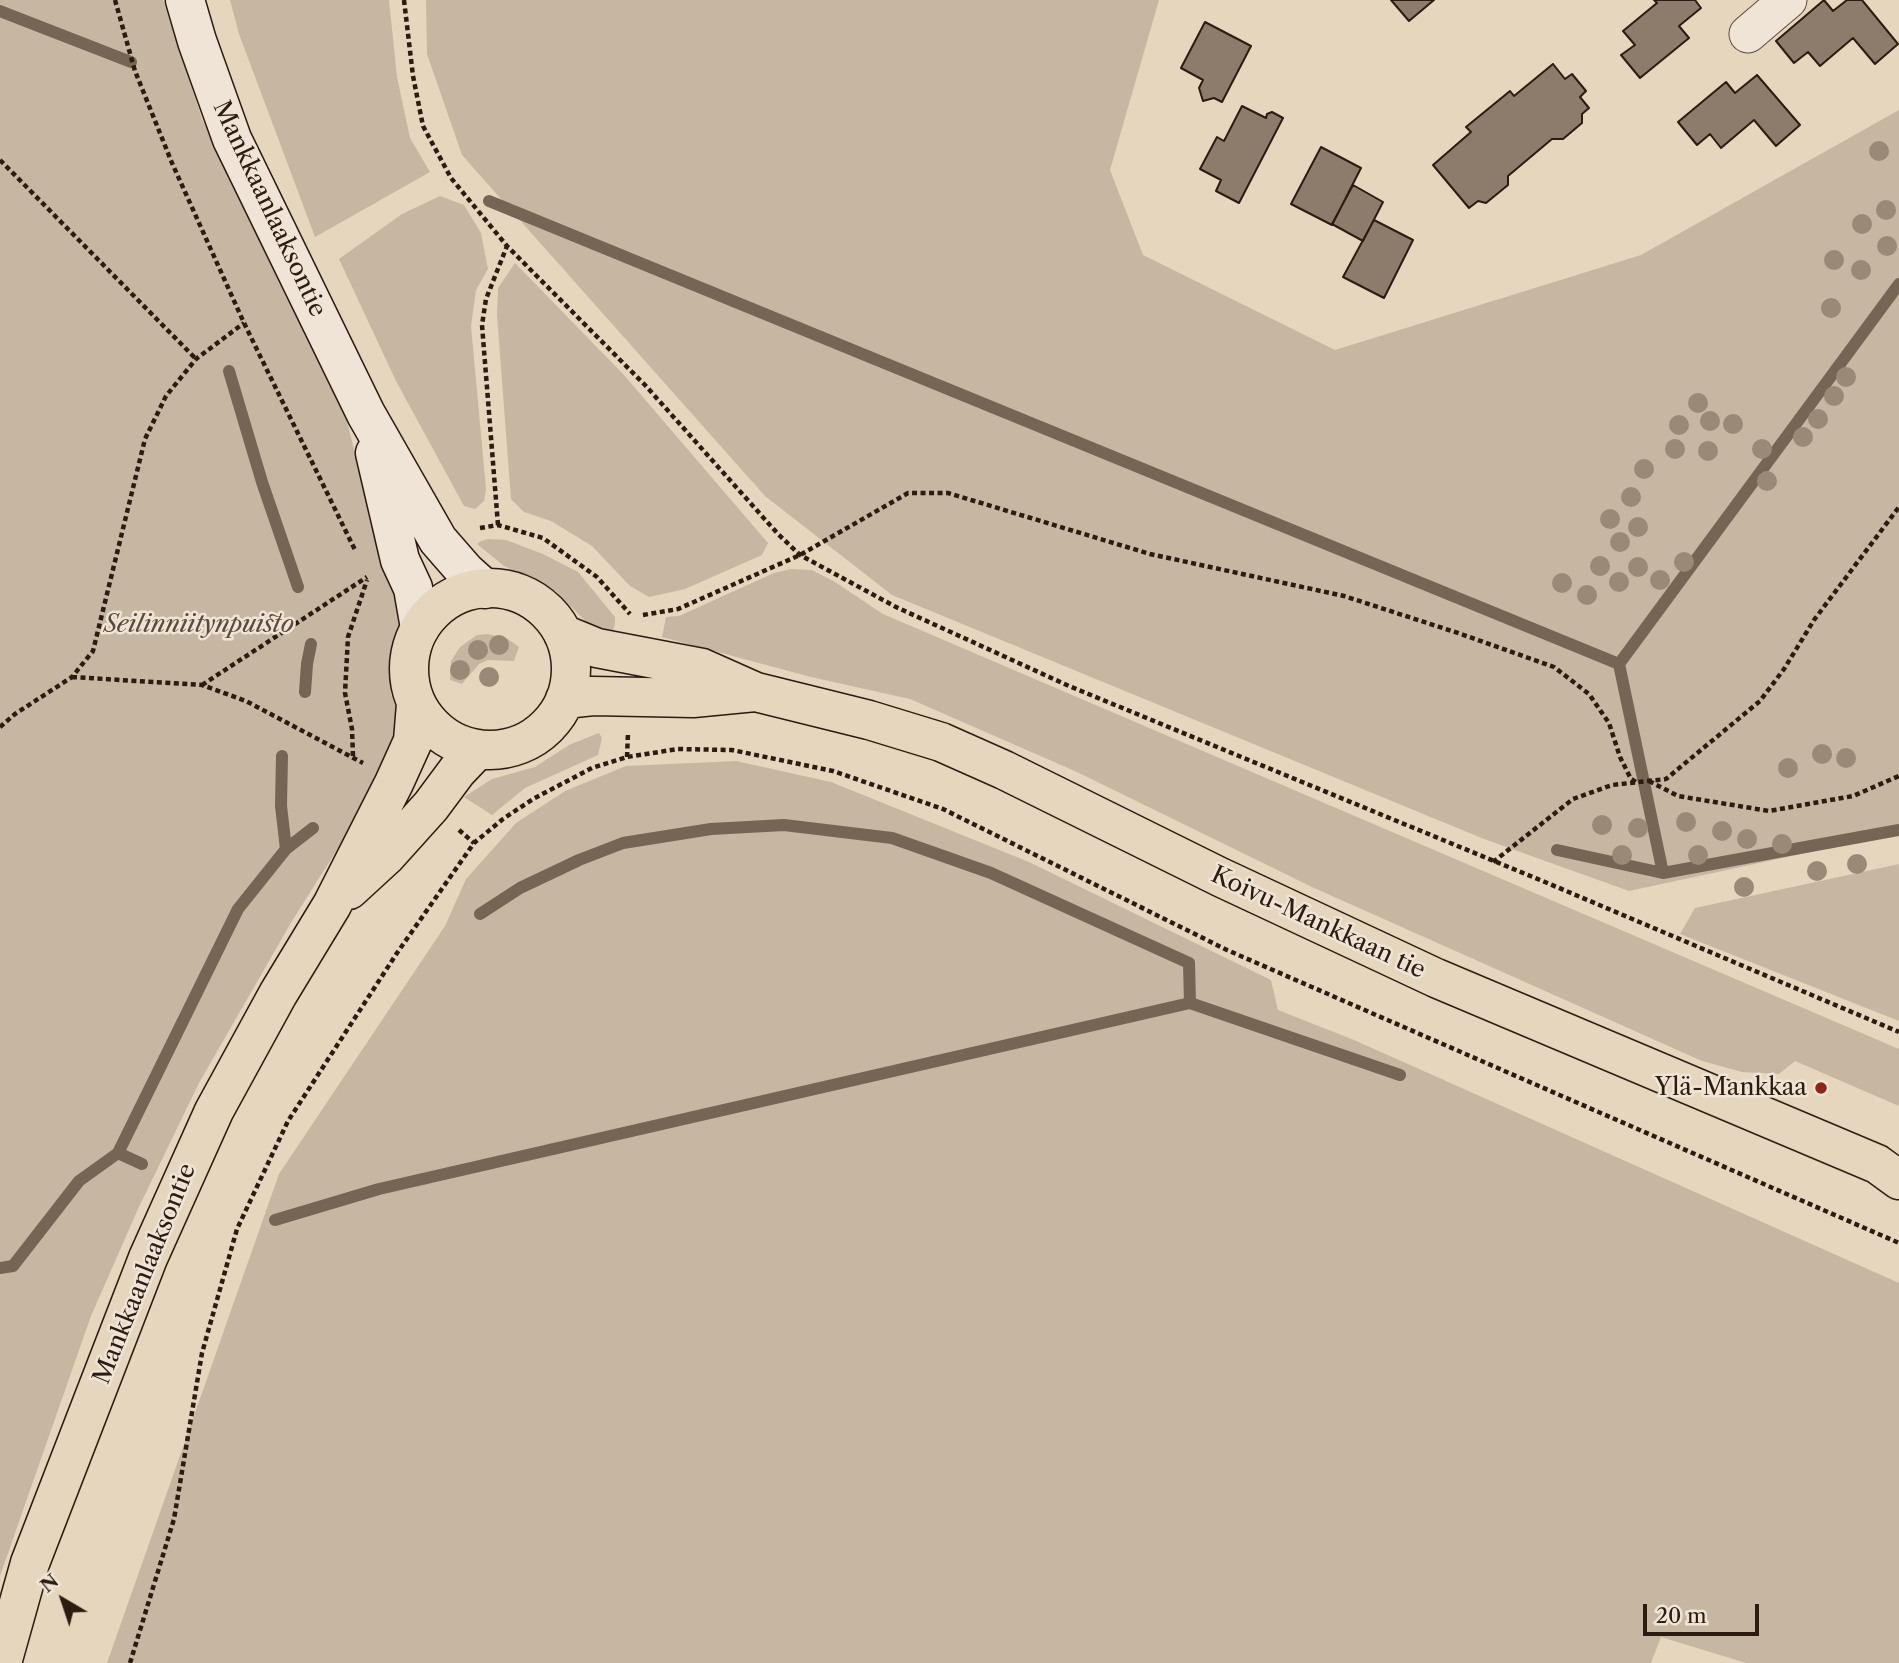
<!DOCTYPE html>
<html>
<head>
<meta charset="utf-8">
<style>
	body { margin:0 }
	#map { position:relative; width:1899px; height:1663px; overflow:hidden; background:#e7d6be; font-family:"Libre Caslon Text",serif }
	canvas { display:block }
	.north { position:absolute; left:28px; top:1565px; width:70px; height:70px; -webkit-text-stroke:5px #efe4d5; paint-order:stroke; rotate:321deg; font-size:19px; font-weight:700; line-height:28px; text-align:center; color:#2c1b11 }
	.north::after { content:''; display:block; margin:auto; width:24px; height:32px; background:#2c1b11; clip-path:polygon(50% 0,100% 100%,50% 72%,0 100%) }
	.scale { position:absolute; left:1643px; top:1604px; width:116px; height:32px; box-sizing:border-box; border:4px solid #2c1b11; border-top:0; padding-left:9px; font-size:21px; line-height:24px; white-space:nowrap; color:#2c1b11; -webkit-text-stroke:5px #efe4d5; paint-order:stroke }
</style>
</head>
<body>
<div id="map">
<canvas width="1899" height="1663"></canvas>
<div class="north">N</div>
<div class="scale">20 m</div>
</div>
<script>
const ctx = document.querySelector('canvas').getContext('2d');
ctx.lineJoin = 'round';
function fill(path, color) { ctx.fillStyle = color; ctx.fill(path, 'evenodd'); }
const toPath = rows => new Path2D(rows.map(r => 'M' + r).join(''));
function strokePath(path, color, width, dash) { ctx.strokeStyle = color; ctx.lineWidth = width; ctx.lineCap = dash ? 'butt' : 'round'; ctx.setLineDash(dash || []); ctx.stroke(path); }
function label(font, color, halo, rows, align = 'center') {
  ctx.font = font + ' "Libre Caslon Text",serif'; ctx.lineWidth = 5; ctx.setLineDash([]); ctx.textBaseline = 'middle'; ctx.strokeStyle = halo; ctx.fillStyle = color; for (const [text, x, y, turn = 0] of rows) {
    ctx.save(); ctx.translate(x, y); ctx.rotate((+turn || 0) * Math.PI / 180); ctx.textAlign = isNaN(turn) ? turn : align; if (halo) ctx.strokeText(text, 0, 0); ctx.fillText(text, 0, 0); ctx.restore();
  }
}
const green = toPath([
	[0,0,163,0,202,119,345,413,374,530,403,618,392,672,391,694,404,729,366,804,292,921,199,1083,138,1209,91,1316,0,1576],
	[230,0,389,0,397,77,410,138,430,172,315,237,239,34],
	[426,0,1159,0,1110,170,1143,255,1335,350,1641,255,1899,110,1899,833,1629,891,1484,839,892,595,765,496,462,155,427,54],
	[440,196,464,205,481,233,488,269,476,290,471,326,486,489,484,501,475,509,464,506,396,381,339,259,402,214],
	[515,263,624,375,768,543,762,555,685,589,649,597,630,586,592,546,551,521,524,512,511,499,497,315,498,288],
	[488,539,506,540,543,554,578,572,615,617,615,624,613,630,605,630,586,622,556,591,504,566,477,544,481,541],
	[791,569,812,570,835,582,883,614,1899,1049,1899,1106,1795,1061,1779,1074,1742,1072,1702,1061,1312,887,1077,772,910,699,811,677,662,637,666,617,679,616,774,573],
	[488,634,508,639,519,647,514,661,488,660,479,664,462,684,450,680,451,661,460,647,477,635],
	[599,733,602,738,598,755,525,788,492,815,464,797,492,779,535,767,569,745],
	[736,761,831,782,1029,862,1271,980,1278,1010,1354,1040,1899,1283,1899,1663,1746,1663,1661,1637,1651,1663,107,1663,279,1174,445,926,466,879,516,823,565,791,626,766],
	[1899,864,1899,1021,1680,934,1695,908]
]);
const stream = toPath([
	[0,11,131,62],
	[489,201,1619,664],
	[229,371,262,482,298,587],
	[305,692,307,664,311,644],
	[282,756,281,806,286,849],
	[1557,850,1663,873,1899,830],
	[1663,873,1619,664,1899,284],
	[480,914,520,888,579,860,623,843,711,829,784,825,892,838,991,873,1189,963,1190,1003],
	[118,1153,142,1164],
	[275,1220,379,1189,1190,1003,1400,1075],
	[0,1268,13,1266,79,1181,118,1153,238,909,286,849,313,828]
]);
const building = toPath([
	[1391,0,1434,0,1409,21,1391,0],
	[1654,0,1695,0,1701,8,1679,26,1689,38,1640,78,1621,55,1635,45,1623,31,1657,3,1654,0],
	[1824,0,1833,11,1847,0,1862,0,1898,44,1875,64,1853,38,1820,66,1808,52,1794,63,1776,41,1824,0],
	[1205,22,1251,46,1222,102,1214,98,1203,101,1199,88,1203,80,1181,68,1205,22],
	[1553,64,1565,79,1572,74,1586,91,1580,97,1589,108,1582,114,1582,123,1563,139,1552,139,1508,176,1508,185,1486,203,1478,201,1469,208,1433,165,1471,132,1466,127,1510,91,1514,96,1553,64],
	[1757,75,1800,125,1776,146,1754,120,1721,148,1710,134,1697,145,1678,122,1726,82,1735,93,1757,75],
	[1242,106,1266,118,1267,114,1272,112,1283,118,1239,203,1216,191,1221,180,1200,169,1217,137,1224,141,1242,106],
	[1321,147,1361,168,1332,225,1291,204,1321,147],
	[1353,185,1383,202,1363,241,1332,224,1353,185],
	[1374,220,1413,240,1384,298,1343,277,1374,220]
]);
const path = toPath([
	[115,0,135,71,172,163,244,323,355,550],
	[404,0,413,76,423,126,451,178,507,246,645,385,778,534,800,555,896,607,1069,686,1545,882,1899,1032],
	[0,160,196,359],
	[498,525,482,325,486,299,507,246],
	[480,528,498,525,543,538,597,577,630,614],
	[643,615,678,609,800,555,908,493,948,493,1150,554,1344,596,1461,634,1554,667,1589,694,1609,723,1620,757,1631,779,1636,782],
	[72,677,202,685,246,701,363,763],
	[202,685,367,577],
	[0,727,15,714,72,677,93,651,145,439,166,396,196,359,244,323],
	[353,756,352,729,345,693,348,637,367,580],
	[627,757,628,733],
	[1649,781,1678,796,1769,811,1853,796,1899,776],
	[459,830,474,843],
	[1493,862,1573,799,1612,785,1666,779,1760,701,1784,669,1814,620,1899,507],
	[130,1663,174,1519,202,1353,237,1229,288,1121,397,953,474,843,503,819,533,799,592,768,627,757,678,749,732,750,833,771,943,809,1227,950,1899,1243]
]);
const street = toPath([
	[1748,34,1788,0]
]);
const secondary = toPath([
	[185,0,197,41,232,139,366,414,438,540,465,571,485,589],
	[375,453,400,560,413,588,420,628]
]);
const primary = toPath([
	'409 669a81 81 0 1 1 162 0a81 81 0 1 1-162 0Z',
	[563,634,597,648,702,668,756,692,869,720,941,742,1004,770,1220,877,1436,978,1877,1164,1899,1180],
	[565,699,593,696,693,698,755,692],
	[349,890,386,856,431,806,457,771,478,749],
	[2,1663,30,1563,148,1258,214,1111,278,994,332,905,394,783,413,741,416,704]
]);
const trees = [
	[1879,151],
	[1886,210],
	[1862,224],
	[1887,246],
	[1834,260],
	[1861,270],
	[1831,308],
	[1846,377],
	[1834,396],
	[1698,403],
	[1818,419],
	[1710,421],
	[1733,424],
	[1679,425],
	[1803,437],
	[1675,449],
	[1762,449],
	[1708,451],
	[1644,469],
	[1767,481],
	[1631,497],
	[1610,519],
	[1638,527],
	[1620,542],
	[1684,562],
	[1600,566],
	[1638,567],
	[1660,580],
	[1619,582],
	[1562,583],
	[1587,595],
	[499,645],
	[478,650],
	[460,670],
	[489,677],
	[1822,754],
	[1846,758],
	[1788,768],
	[1686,822],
	[1602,825],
	[1638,828],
	[1722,831],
	[1747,839],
	[1782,844],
	[1622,855],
	[1698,855],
	[1857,864],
	[1817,871],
	[1744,887]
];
const markers = [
	[1821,1088,7,"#8f2418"]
];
const streetNames = [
	["Mankkaanlaaksontie",269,209,65],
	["Koivu-Mankkaan tie",1318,923,25],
	["Mankkaanlaaksontie",145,1274,-68]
];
const parkNames = [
	["Seilinniitynpuisto",199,625]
];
const poiNames = [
	["Ylä-Mankkaa",1807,1088]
];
fill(green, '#c7b6a1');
strokePath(stream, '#766555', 12);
fill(building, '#8d7c6b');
strokePath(building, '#2c1b11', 2);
strokePath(street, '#5b4a3c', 39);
strokePath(secondary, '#2c1b11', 41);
strokePath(primary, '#2c1b11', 41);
strokePath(path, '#2c1b11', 4.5, [5, 3.5]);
strokePath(street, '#efe4d5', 37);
strokePath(secondary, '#efe4d5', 38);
strokePath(primary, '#e7d6be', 38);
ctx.fillStyle = '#998976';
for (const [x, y] of trees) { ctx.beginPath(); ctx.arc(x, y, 10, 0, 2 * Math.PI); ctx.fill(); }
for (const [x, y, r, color] of markers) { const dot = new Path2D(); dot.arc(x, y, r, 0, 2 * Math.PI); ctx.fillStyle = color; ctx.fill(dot); strokePath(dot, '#efe4d5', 2.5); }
label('24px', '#2c1b11', '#efe4d5', streetNames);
label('italic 24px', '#5a4a3c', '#efe4d5', parkNames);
label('24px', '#2c1b11', '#efe4d5', poiNames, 'right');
</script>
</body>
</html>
